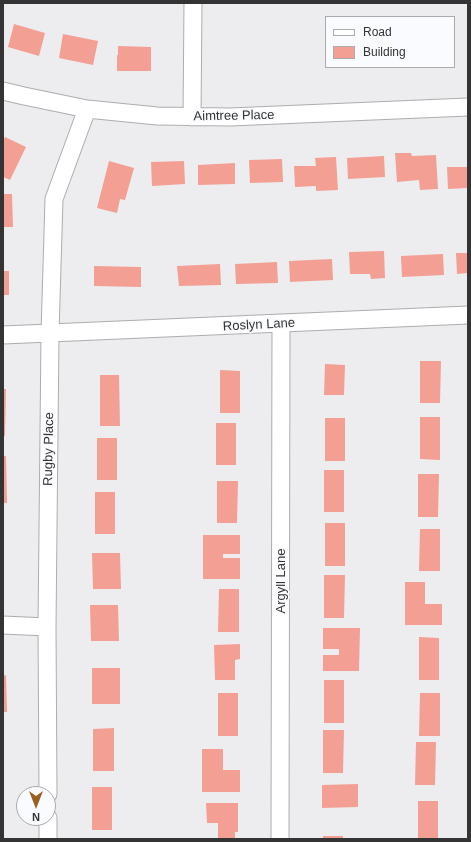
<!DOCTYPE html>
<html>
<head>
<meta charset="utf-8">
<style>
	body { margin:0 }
	#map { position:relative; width:471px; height:842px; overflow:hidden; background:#ededf0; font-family:Arial,sans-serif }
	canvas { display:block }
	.frame { position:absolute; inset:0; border:4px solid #343435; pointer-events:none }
	.legend { position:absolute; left:325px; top:16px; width:130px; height:52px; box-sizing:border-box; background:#fafbfe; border:1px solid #ababae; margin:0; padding:5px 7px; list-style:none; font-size:12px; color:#343435 }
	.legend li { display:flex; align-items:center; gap:8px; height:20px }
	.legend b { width:20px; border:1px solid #ababae }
	.north { position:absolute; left:16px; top:786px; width:40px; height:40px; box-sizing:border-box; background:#fafbfe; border:1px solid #ababae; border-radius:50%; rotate:180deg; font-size:11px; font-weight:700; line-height:16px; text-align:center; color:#343435 }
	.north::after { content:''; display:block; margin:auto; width:14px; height:18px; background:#9a611e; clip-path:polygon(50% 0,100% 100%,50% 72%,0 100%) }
</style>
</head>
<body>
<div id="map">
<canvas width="471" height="842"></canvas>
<div class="frame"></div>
<ul class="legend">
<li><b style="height:5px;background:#fff"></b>Road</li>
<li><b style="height:11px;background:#f39f94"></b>Building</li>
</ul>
<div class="north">N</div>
</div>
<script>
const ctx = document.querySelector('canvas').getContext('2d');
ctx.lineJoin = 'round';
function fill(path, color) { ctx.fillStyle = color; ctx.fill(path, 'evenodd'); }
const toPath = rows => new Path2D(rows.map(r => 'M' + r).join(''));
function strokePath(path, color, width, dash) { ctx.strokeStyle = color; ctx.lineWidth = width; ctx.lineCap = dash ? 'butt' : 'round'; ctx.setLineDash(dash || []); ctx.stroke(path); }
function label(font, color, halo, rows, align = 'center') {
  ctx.font = font + ' Arial,sans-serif'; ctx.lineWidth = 3.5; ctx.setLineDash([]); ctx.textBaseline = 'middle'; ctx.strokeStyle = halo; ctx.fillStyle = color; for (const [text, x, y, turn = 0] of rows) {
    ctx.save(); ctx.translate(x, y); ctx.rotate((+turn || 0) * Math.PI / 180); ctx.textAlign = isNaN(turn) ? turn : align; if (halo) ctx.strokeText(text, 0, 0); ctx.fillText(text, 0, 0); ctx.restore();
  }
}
const building = toPath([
	[14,24,45,33,39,56,8,47],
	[63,34,98,41,93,65,59,58],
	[118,46,151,47,151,71,117,71,117,55,143,56,118,55],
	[5,137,26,147,10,180,3,177,3,141],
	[395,153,411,153,412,156,436,155,438,189,420,190,419,180,397,182],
	[384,156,385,177,348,179,347,158],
	[336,157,338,190,316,191,316,186,295,187,294,166,316,166,315,158],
	[282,159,283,182,250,183,249,160],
	[109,161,134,168,125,200,120,199,117,213,97,208],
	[184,161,185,184,152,186,151,162],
	[235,163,235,184,198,185,198,165],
	[447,167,468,167,468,188,448,189],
	[3,194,12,194,13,227,3,227],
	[384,251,385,278,371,279,370,274,350,274,349,252],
	[456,253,468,253,468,273,457,274],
	[443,254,444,275,402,277,401,256],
	[332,259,333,280,290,282,289,261],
	[277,262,278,283,236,284,235,264],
	[220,264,221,285,179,286,177,266],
	[94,266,141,267,141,287,94,286],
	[3,271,9,271,9,295,3,295],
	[420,361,441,361,440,403,420,403],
	[325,364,345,365,344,395,324,395],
	[220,370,240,371,240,413,220,413],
	[100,375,119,375,120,426,100,426],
	[3,389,6,389,5,436,3,436],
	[420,417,440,417,440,460,420,459],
	[325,418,345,418,345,461,325,461],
	[216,423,236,423,236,465,216,465],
	[97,438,117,438,117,480,97,480],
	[3,456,6,456,7,503,3,503],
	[324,470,344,470,344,512,324,512],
	[418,474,439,474,438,517,418,517],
	[217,481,238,481,237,523,217,523],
	[95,492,115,492,115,534,95,534],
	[325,523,345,523,345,566,325,566],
	[420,529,440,529,440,571,419,571],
	[203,535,240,535,240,554,223,554,223,558,240,558,240,579,203,579],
	[92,553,120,553,121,589,93,589],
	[324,575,345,575,344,618,324,618],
	[405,582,425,582,425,604,442,604,442,625,405,625],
	[219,589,239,589,239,632,218,632],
	[90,605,118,605,119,641,91,641],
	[323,628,360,628,359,671,323,671,323,655,339,655,339,649,323,649],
	[419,637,439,638,439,680,419,680],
	[240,644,240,659,235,660,235,680,215,680,214,645],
	[92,668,120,668,120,704,92,704],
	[6,675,7,712,3,712,3,676],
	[324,680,344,680,344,723,324,723],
	[218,693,238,693,238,736,218,736],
	[420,693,440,693,440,736,419,736],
	[114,728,114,771,93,771,93,729],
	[323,730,344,730,343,773,323,773],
	[416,742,436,742,435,785,415,785],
	[202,749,223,749,223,770,240,770,240,792,202,792],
	[358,784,358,807,322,808,322,785],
	[92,787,112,787,112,830,92,830],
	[418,801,438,801,438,839,418,839],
	[206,803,238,803,238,832,235,832,235,839,218,839,218,823,207,823],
	[323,836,343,836,343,839,323,839]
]);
const minor = toPath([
	[3,91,24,96,87,109,157,116,230,117,468,107],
	[192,117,193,3],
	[3,335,468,315],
	[3,625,47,627],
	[48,794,47,627,50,334,54,199,87,109],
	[48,818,48,839],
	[280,839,281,324]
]);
const streetNames = [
	["Aimtree Place",234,116,-1],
	["Roslyn Lane",259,325,-3],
	["Rugby Place",49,449,-89],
	["Argyll Lane",281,581,-90]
];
fill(building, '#f39f94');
strokePath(minor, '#acadaf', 19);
strokePath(minor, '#fff', 17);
label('13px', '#343435', '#fafbfe', streetNames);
</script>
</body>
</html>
